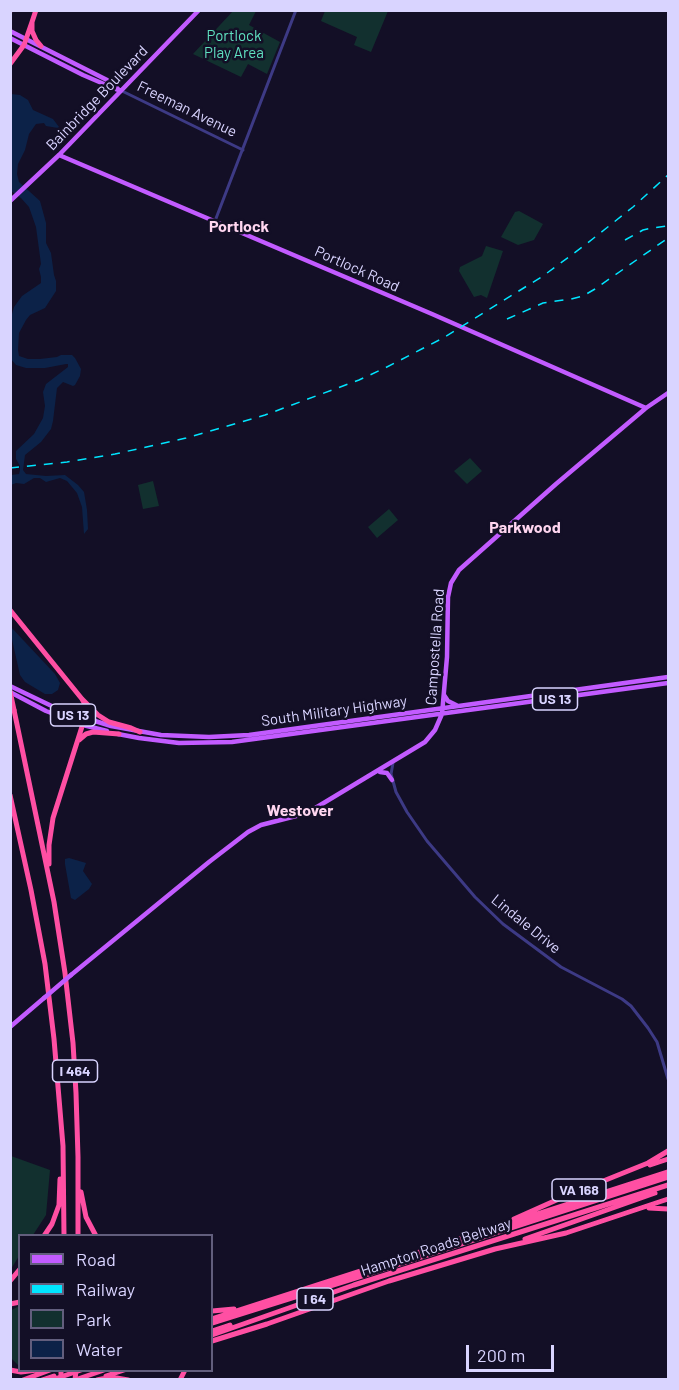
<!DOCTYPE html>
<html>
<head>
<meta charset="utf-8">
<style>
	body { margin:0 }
	#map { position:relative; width:679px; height:1390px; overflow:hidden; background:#130f26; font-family:Barlow,sans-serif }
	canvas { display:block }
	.frame { position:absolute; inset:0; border:12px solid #d9d4ff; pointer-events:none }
	.legend { position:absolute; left:18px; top:1234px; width:195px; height:138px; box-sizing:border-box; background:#130f26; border:2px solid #625e7d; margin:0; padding:8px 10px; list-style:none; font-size:18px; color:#d9d4ff }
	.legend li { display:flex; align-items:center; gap:12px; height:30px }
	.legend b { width:30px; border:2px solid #625e7d }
	.scale { position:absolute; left:466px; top:1345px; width:88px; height:27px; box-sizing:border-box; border:3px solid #d9d4ff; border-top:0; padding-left:8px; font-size:18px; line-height:21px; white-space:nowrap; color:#d9d4ff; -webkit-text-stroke:4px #130f26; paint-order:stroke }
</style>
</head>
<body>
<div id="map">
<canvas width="679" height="1390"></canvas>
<div class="frame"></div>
<ul class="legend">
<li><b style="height:8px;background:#c25bff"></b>Road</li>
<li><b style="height:8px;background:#00e5ff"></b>Railway</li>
<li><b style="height:16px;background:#12302f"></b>Park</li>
<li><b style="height:16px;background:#0c2248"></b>Water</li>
</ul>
<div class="scale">200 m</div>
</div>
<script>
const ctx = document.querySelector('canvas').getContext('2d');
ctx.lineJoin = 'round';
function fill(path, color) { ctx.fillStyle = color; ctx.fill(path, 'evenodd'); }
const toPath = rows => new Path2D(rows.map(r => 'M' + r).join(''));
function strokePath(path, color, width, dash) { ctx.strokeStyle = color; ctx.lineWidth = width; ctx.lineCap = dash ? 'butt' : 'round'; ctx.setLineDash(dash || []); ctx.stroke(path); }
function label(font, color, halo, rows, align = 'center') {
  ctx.font = font + ' Barlow,sans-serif'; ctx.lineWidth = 5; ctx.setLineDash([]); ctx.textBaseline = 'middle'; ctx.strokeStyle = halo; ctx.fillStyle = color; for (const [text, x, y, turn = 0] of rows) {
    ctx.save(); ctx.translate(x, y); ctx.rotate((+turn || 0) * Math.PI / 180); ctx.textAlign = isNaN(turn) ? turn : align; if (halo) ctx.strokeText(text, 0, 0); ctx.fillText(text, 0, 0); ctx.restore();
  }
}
const green = toPath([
	[233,11,256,11,249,25,280,42,267,74,248,64,241,77,193,54],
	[325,11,325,10,388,11,371,52,354,45,357,37,321,21],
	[519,211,543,224,534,240,518,245,501,237,515,212],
	[486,246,503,251,487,298,481,295,474,297,459,271,460,267,482,256],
	[470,458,482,471,467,484,454,471],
	[153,481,159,506,143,509,138,485],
	[389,509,398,520,377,538,368,527],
	[11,1156,50,1170,46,1215,33,1235,20,1236,19,1256,11,1269],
	[19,1306,20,1365,18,1365,11,1358,10,1311]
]);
const water = toPath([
	[11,94,20,95,28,100,33,110,53,119,59,127,58,128,46,126,44,123,36,124,29,134,25,150,18,164,17,174,19,182,40,201,46,223,46,243,51,253,54,275,56,281,56,291,45,308,30,315,26,320,19,333,18,350,19,356,28,359,40,359,57,357,61,355,72,355,75,358,81,369,80,376,75,385,73,386,63,382,57,388,53,421,51,429,41,442,25,455,23,470,26,474,46,476,65,475,78,485,84,492,87,510,88,529,84,534,82,507,77,493,67,481,60,478,46,482,40,478,34,478,24,484,16,483,11,485,11,475,19,474,20,470,20,466,16,459,16,451,34,434,43,418,45,406,43,392,46,384,68,367,68,364,66,364,45,368,26,368,16,365,10,358,12,314,14,307,22,296,41,283,41,277,39,269,41,264,36,227,29,207,21,198,11,191],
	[10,626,55,674,60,683,58,690,52,694,45,694,25,682,20,675,11,635],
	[69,858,86,863,83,871,92,884,89,889,75,900,71,898,65,864,65,859]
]);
const minor = toPath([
	[122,91,243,150],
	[215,221,296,10],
	[393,763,391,774,393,781,396,792,407,812,427,841,475,897,503,924,561,967,622,999,631,1006,648,1028,657,1042,668,1079]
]);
const major = toPath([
	[10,31,111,82,120,91],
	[10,38,83,75,118,90],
	[59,155,432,314,646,408],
	[10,201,59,155,199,10],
	[10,686,60,710,111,726,161,735,209,737,249,735,668,677],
	[10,692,46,711,83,725,107,731],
	[444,695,448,701,458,706],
	[118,734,139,738,179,743,232,742,668,683],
	[380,772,387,773,392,780],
	[71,975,209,862,248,832,261,825,300,815,312,810,425,742,435,730,442,714,447,657,448,597,451,583,459,570,556,484,646,408,668,393],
	[10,1027,44,998]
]);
const highway = toPath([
	[36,10,32,22,32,31,36,40,41,46],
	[10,11,11,10],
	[10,64,24,45,32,22],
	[10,610,82,699,98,715,109,722,131,728,140,732],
	[14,710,54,902,65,973,73,1043,76,1093,78,1157,78,1236],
	[79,740,86,734,93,732,119,734],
	[10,795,31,890,45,964,54,1039,63,1146,64,1236],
	[49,864,49,845,53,818,86,714,86,706,82,699],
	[650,1165,668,1159],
	[81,1192,86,1217,96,1236],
	[649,1208,668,1209],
	[514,1219,561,1198,648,1163,668,1151],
	[44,1236,52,1224,59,1205,60,1179],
	[525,1239,655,1193],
	[10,1281,20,1269],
	[10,1304,20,1302],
	[212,1311,234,1309],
	[212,1319,668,1172],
	[212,1323,384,1269,668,1177],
	[212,1331,230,1325],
	[212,1335,354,1285,668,1185],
	[212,1341,267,1324,389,1281,495,1249,566,1233,668,1199],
	[10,1370,21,1372,37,1370],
	[106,1376,124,1370],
	[23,1380,50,1370],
	[42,1380,54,1376],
	[52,1380,81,1370],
	[75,1380,104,1370],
	[97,1380,111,1377,128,1380],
	[180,1380,185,1370]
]);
const rail = toPath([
	[625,240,643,230,652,228,668,226],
	[507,319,543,303,571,299,583,296,595,289,668,238],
	[10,468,67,462,115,454,186,438,265,415,359,380,385,368,443,338,543,276,585,245,633,207,668,175]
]);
const majorBridge = toPath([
	[44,998,71,975]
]);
const highwayBridge = toPath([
	[10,691,14,710],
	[61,1380,61,1370],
	[75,1380,76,1370]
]);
const shields = [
	[555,699,45],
	[73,715,45],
	[75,1071,45],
	[579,1190,54],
	[315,1299,36]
];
const shieldNames = [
	["US 13",555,699],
	["US 13",73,715],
	["I 464",75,1071],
	["VA 168",579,1190],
	["I 64",315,1299]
];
const parkNames = [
	["Portlock",234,36],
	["Play Area",234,53]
];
const streetNames = [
	["Bainbridge Boulevard",97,98,-46],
	["Freeman Avenue",187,109,26],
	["Portlock Road",357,269,24],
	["Campostella Road",435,647,-86],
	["South Military Highway",334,711,-8],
	["Lindale Drive",526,924,39],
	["Hampton Roads Beltway",436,1247,-18]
];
const neighbourhoodNames = [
	["Portlock",239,227],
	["Parkwood",525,528],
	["Westover",300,811]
];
fill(green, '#12302f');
fill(water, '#0c2248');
strokePath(minor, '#3d3a85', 3);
strokePath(major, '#c25bff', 4.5);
strokePath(highway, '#ff4fa3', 5);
strokePath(rail, '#00e5ff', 1.5, [9, 8]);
strokePath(majorBridge, '#c25bff', 4.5);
strokePath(highwayBridge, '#ff4fa3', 5);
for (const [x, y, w] of shields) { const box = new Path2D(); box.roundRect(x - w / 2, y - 11, w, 22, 4.5); ctx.fillStyle = '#130f26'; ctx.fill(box); strokePath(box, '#d9d4ff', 1.5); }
label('bold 14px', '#d9d4ff', null, shieldNames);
label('15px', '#5fe0c0', '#130f26', parkNames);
label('15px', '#d9d4ff', '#130f26', streetNames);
label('bold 16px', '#ffd6f0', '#130f26', neighbourhoodNames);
</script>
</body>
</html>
